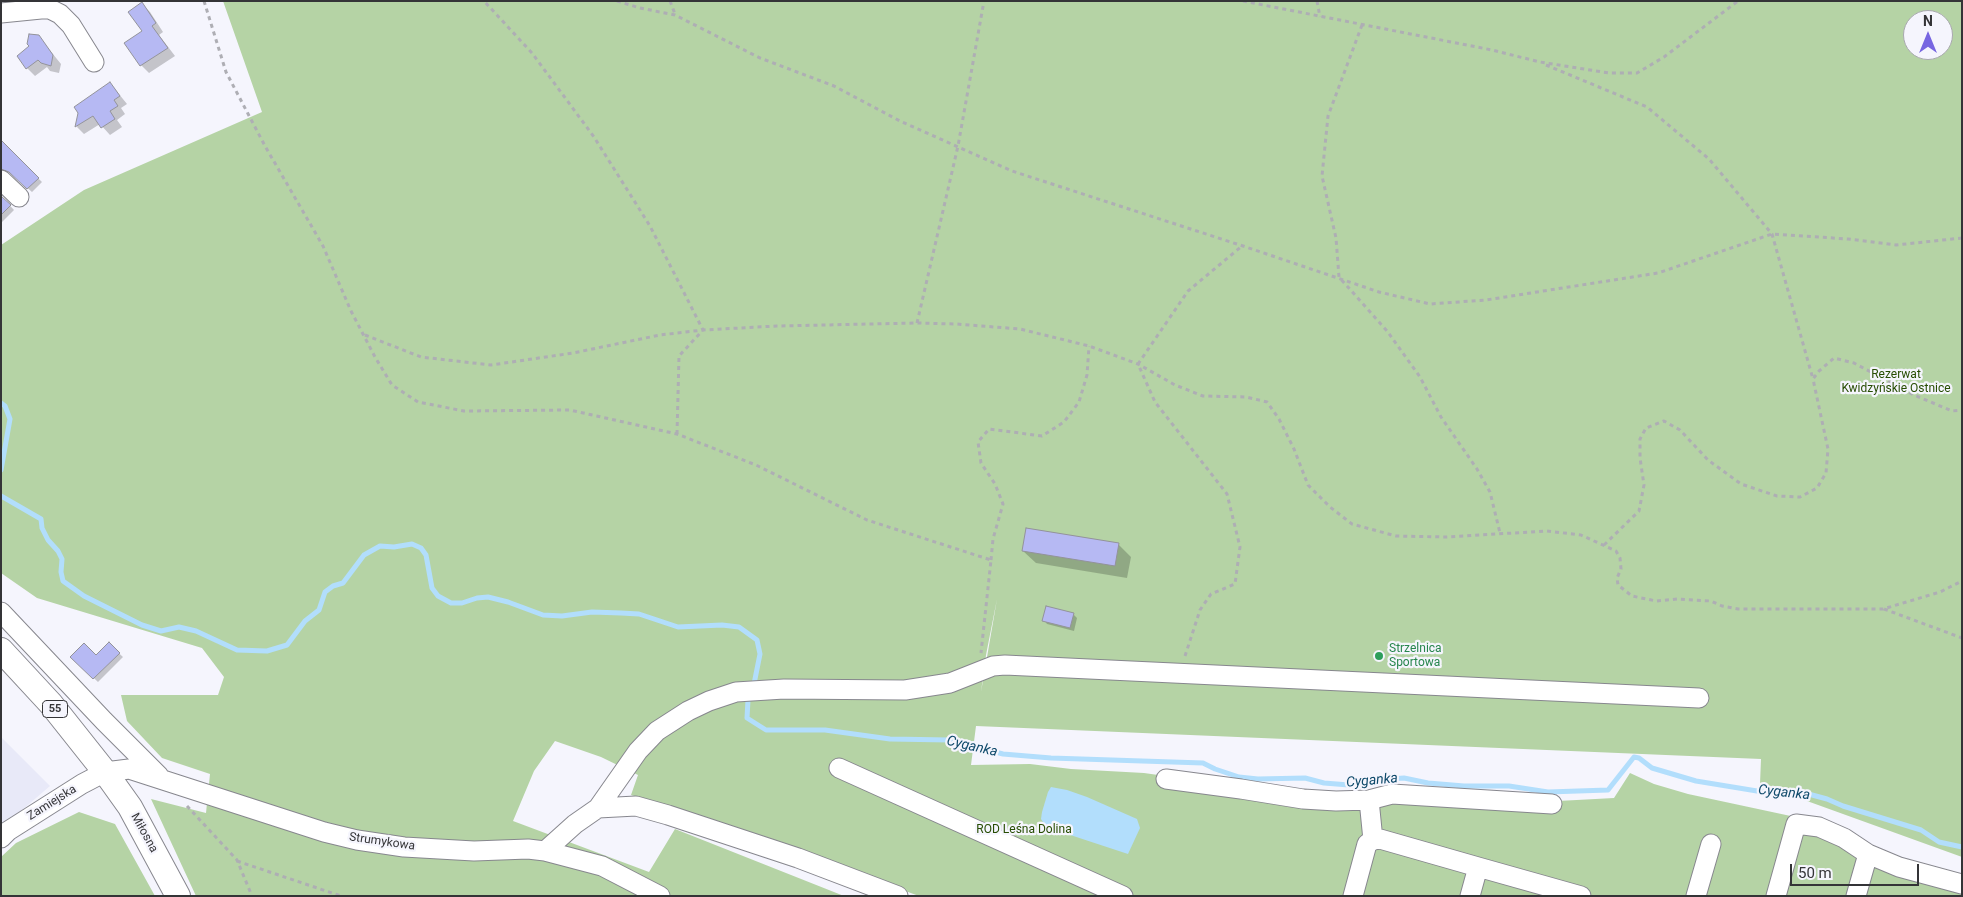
<!DOCTYPE html>
<html>
<head>
<meta charset="utf-8">
<style>
	body { margin:0 }
	#map { position:relative; width:1963px; height:897px; overflow:hidden; background:#f5f5fd; font-family:Roboto,sans-serif }
	canvas { display:block }
	.frame { position:absolute; inset:0; border:2px solid #343437; pointer-events:none }
	.north { position:absolute; left:1903px; top:10px; width:50px; height:50px; box-sizing:border-box; background:#f5f5fd; border:1px solid #a8a8ae; border-radius:50%; rotate:0deg; font-size:14px; font-weight:700; line-height:20px; text-align:center; color:#343437 }
	.north::after { content:''; display:block; margin:auto; width:18px; height:22px; background:#7766e1; clip-path:polygon(50% 0,100% 100%,50% 72%,0 100%) }
	.scale { position:absolute; left:1790px; top:864px; width:129px; height:22px; box-sizing:border-box; border:2px solid #343437; border-top:0; padding-left:6px; font-size:15px; line-height:18px; white-space:nowrap; color:#343437; -webkit-text-stroke:4px #f5f5fd; paint-order:stroke }
</style>
</head>
<body>
<div id="map">
<canvas width="1963" height="897"></canvas>
<div class="frame"></div>
<div class="north">N</div>
<div class="scale">50 m</div>
</div>
<script>
const ctx = document.querySelector('canvas').getContext('2d');
ctx.lineJoin = 'round';
function fill(path, color) { ctx.fillStyle = color; ctx.fill(path, 'evenodd'); }
const toPath = rows => new Path2D(rows.map(r => 'M' + r).join(''));
function strokePath(path, color, width, dash) { ctx.strokeStyle = color; ctx.lineWidth = width; ctx.lineCap = dash ? 'butt' : 'round'; ctx.setLineDash(dash || []); ctx.stroke(path); }
function label(font, color, halo, rows, align = 'center') {
  ctx.font = font + ' Roboto,sans-serif'; ctx.lineWidth = 4.5; ctx.setLineDash([]); ctx.textBaseline = 'middle'; ctx.strokeStyle = halo; ctx.fillStyle = color; for (const [text, x, y, turn = 0] of rows) {
    ctx.save(); ctx.translate(x, y); ctx.rotate((+turn || 0) * Math.PI / 180); ctx.textAlign = isNaN(turn) ? turn : align; if (halo) ctx.strokeText(text, 0, 0); ctx.fillText(text, 0, 0); ctx.restore();
  }
}
const built = toPath([
	[1,737,50,786,1,828]
]);
const green = toPath([
	[223,1,1962,1,1962,857,1760,784,1761,759,976,726,971,765,1030,764,1071,769,1144,773,1306,796,1558,801,1614,798,1630,773,1654,784,1688,794,1814,821,1906,863,1962,878,1962,896,919,896,741,831,631,795,638,775,601,757,555,741,534,771,513,821,649,872,675,829,844,896,196,896,151,799,206,813,210,774,162,758,127,721,121,695,218,695,224,677,202,648,37,598,1,573,1,245,84,190,262,112],
	[1913,20,1943,20,1943,50,1913,50],
	[997,599,981,692,986,655],
	[79,812,115,824,155,896,1,896,1,857,16,843]
]);
const water = toPath([
	[1051,787,1067,790,1087,797,1137,819,1140,828,1128,854,1046,827,1041,819,1042,812,1048,792]
]);
const shadow = toPath([
	[142,4,150,12,163,32,159,35,175,56,149,73,141,65,126,43,144,31],
	[39,37,61,64,59,73,50,71,47,67,35,76,27,68,31,47],
	[110,83,127,104,121,108,125,114,117,120,122,127,110,135,100,124,84,134,77,127,80,113],
	[1,142,42,182,32,192,13,175,8,172,1,174],
	[1,196,14,210,1,223],
	[1118,544,1131,557,1127,578,1036,563,1023,551],
	[1073,614,1077,618,1074,631,1047,624,1044,620],
	[109,644,123,657,98,682,72,657,96,657]
]);
const stream = toPath([
	[1,403,5,406,10,419,1,470],
	[1,496,41,519,42,528,48,540,58,551,62,559,61,572,63,581,84,596,142,625,161,631,179,627,196,631,237,650,267,651,287,645,305,621,319,610,325,592,333,586,343,583,364,555,380,546,394,547,412,544,421,548,426,555,432,588,438,596,451,603,462,603,477,598,488,597,508,602,543,615,562,616,592,612,621,613,639,614,678,627,722,625,739,627,757,640,760,654,754,684],
	[748,700,747,718,766,730,825,730,890,739,949,740,1003,754,1051,758,1203,763,1215,769,1239,777,1258,779,1305,778,1324,783,1349,785,1378,780,1404,778,1428,783,1464,786,1509,786,1548,792,1608,790,1634,757,1639,758,1652,768,1696,781,1757,791,1801,792,1827,799,1843,806,1921,830,1939,842,1962,847]
]);
const building = toPath([
	[142,2,156,23,152,26,168,48,140,66,124,43,142,31,128,12,142,2],
	[29,34,39,35,53,55,51,66,41,63,38,60,26,69,17,56,29,46,27,44,29,34],
	[110,82,120,96,114,100,118,106,110,111,115,119,101,128,93,116,75,127,78,113,74,107,110,82],
	[1,140,39,178,27,189,9,172,1,169,1,140],
	[1,196,11,205,1,215,1,196],
	[1026,528,1119,543,1115,566,1022,551,1026,528],
	[1046,606,1074,613,1070,628,1042,621,1046,606],
	[109,642,120,653,93,679,70,657,84,643,96,655,109,642]
]);
const path = toPath([
	[204,1,226,72,265,146,323,246,351,311,375,357,392,385,418,402,464,411,570,410,677,434,756,465,867,520,991,560,981,653],
	[617,1,640,8,675,15,760,58,834,86,900,121,1012,171,1243,246,1379,292,1430,304,1486,300,1658,273,1772,234,1848,239,1896,245,1962,238],
	[670,1,675,14],
	[1243,1,1492,50,1540,62,1609,73,1637,73,1664,57,1738,1],
	[1317,1,1320,17],
	[1362,25,1328,116,1322,176,1336,238,1339,277,1387,331,1420,377,1441,417,1477,469,1490,492,1500,533],
	[1546,65,1647,107,1709,159,1772,234,1813,379],
	[917,323,958,146,984,1],
	[365,335,421,357,491,365,573,353,660,335,703,330,650,226,594,137,532,53,484,1],
	[677,434,679,356,703,330,777,326,917,323,956,324,1020,329,1089,346,1138,364,1175,385,1203,396,1246,397,1267,402,1279,419,1294,449,1308,485,1330,507,1352,524,1396,536,1446,537,1547,531,1581,535,1616,551,1620,558,1621,569,1617,578,1618,585,1632,596,1656,601,1677,599,1711,601,1722,606,1738,609,1883,609,1940,592,1962,581],
	[1604,545,1639,511,1644,485,1640,458,1640,439,1646,428,1664,421,1680,430,1708,460,1741,484,1777,496,1800,497,1817,488,1826,473,1828,449,1813,379,1819,371,1834,358,1854,363,1914,395,1952,411,1962,410],
	[991,560,993,539,1003,504,995,484,981,463,978,442,989,429,1042,436,1064,422,1079,402,1087,375,1089,346],
	[1884,609,1962,638],
	[1185,656,1200,610,1211,594,1235,584,1240,547,1227,494,1155,402,1138,364,1188,291,1242,246],
	[187,806,237,860,252,896],
	[237,861,341,896]
]);
const minor = toPath([
	[1,13,41,9,50,9,60,14,71,25,94,62],
	[1,180,19,197],
	[1,612,104,721,159,776],
	[839,768,1123,896],
	[1166,779,1241,789,1303,799,1336,801,1369,800,1373,840],
	[1369,800,1392,794,1552,804],
	[598,808,636,806,668,815,798,858,898,896],
	[1,838,8,831,82,784,105,772,129,769,324,832,357,840,404,847,474,851,528,849,545,851,602,866,660,896],
	[545,851,575,824,598,808,638,751,657,731,688,711,709,701,736,692,784,689,905,690,950,683,993,666,1005,665,1699,698],
	[1353,896,1367,844,1373,840,1380,839,1478,867],
	[1470,896,1478,867,1581,896],
	[1696,896,1711,844],
	[1776,896,1796,824,1819,827,1844,838,1868,854,1899,867,1962,884],
	[1856,896,1868,854]
]);
const major = toPath([
	[1,650,51,704,105,772,130,807,178,896]
]);
const markers = [
	[1379,656,5,"#2e9e5b"]
];
const shields = [
	[55,709,25]
];
const shieldNames = [
	["55",55,709]
];
const parkNames = [
	["Rezerwat",1896,375],
	["Kwidzyńskie Ostnice",1896,389],
	["ROD Leśna Dolina",1024,830]
];
const leisureNames = [
	["Strzelnica",1389,649],
	["Sportowa",1389,663]
];
const streetNames = [
	["Zamiejska",52,803,-32],
	["Miłosna",144,833,61],
	["Strumykowa",382,842,8]
];
const waterNames = [
	["Cyganka",972,747,13],
	["Cyganka",1372,781,-5],
	["Cyganka",1784,793,6]
];
fill(built, '#e8e9f8');
fill(green, '#b5d3a5');
fill(water, '#b2defc');
fill(shadow, '#0003');
strokePath(stream, '#b2defc', 5);
fill(building, '#b6b9f3');
strokePath(building, '#93939a', 1);
strokePath(minor, '#87878e', 21);
strokePath(major, '#87878e', 26);
strokePath(path, '#aeaeb4', 3, [4, 4]);
strokePath(minor, '#fff', 19);
strokePath(major, '#fff', 24);
for (const [x, y, r, color] of markers) { const dot = new Path2D(); dot.arc(x, y, r, 0, 2 * Math.PI); ctx.fillStyle = color; ctx.fill(dot); strokePath(dot, '#f5f5fd', 2); }
for (const [x, y, w] of shields) { const box = new Path2D(); box.roundRect(x - w / 2, y - 8.5, w, 17, 4); ctx.fillStyle = '#f5f5fd'; ctx.fill(box); strokePath(box, '#343437', 1); }
label('bold 11px', '#343437', null, shieldNames);
label('12px', '#274d03', '#f5f5fd', parkNames);
label('12px', '#27864d', '#f5f5fd', leisureNames, 'left');
label('12px', '#343437', '#f5f5fd', streetNames);
label('italic 14px', '#0e496a', '#f5f5fd', waterNames);
</script>
</body>
</html>
